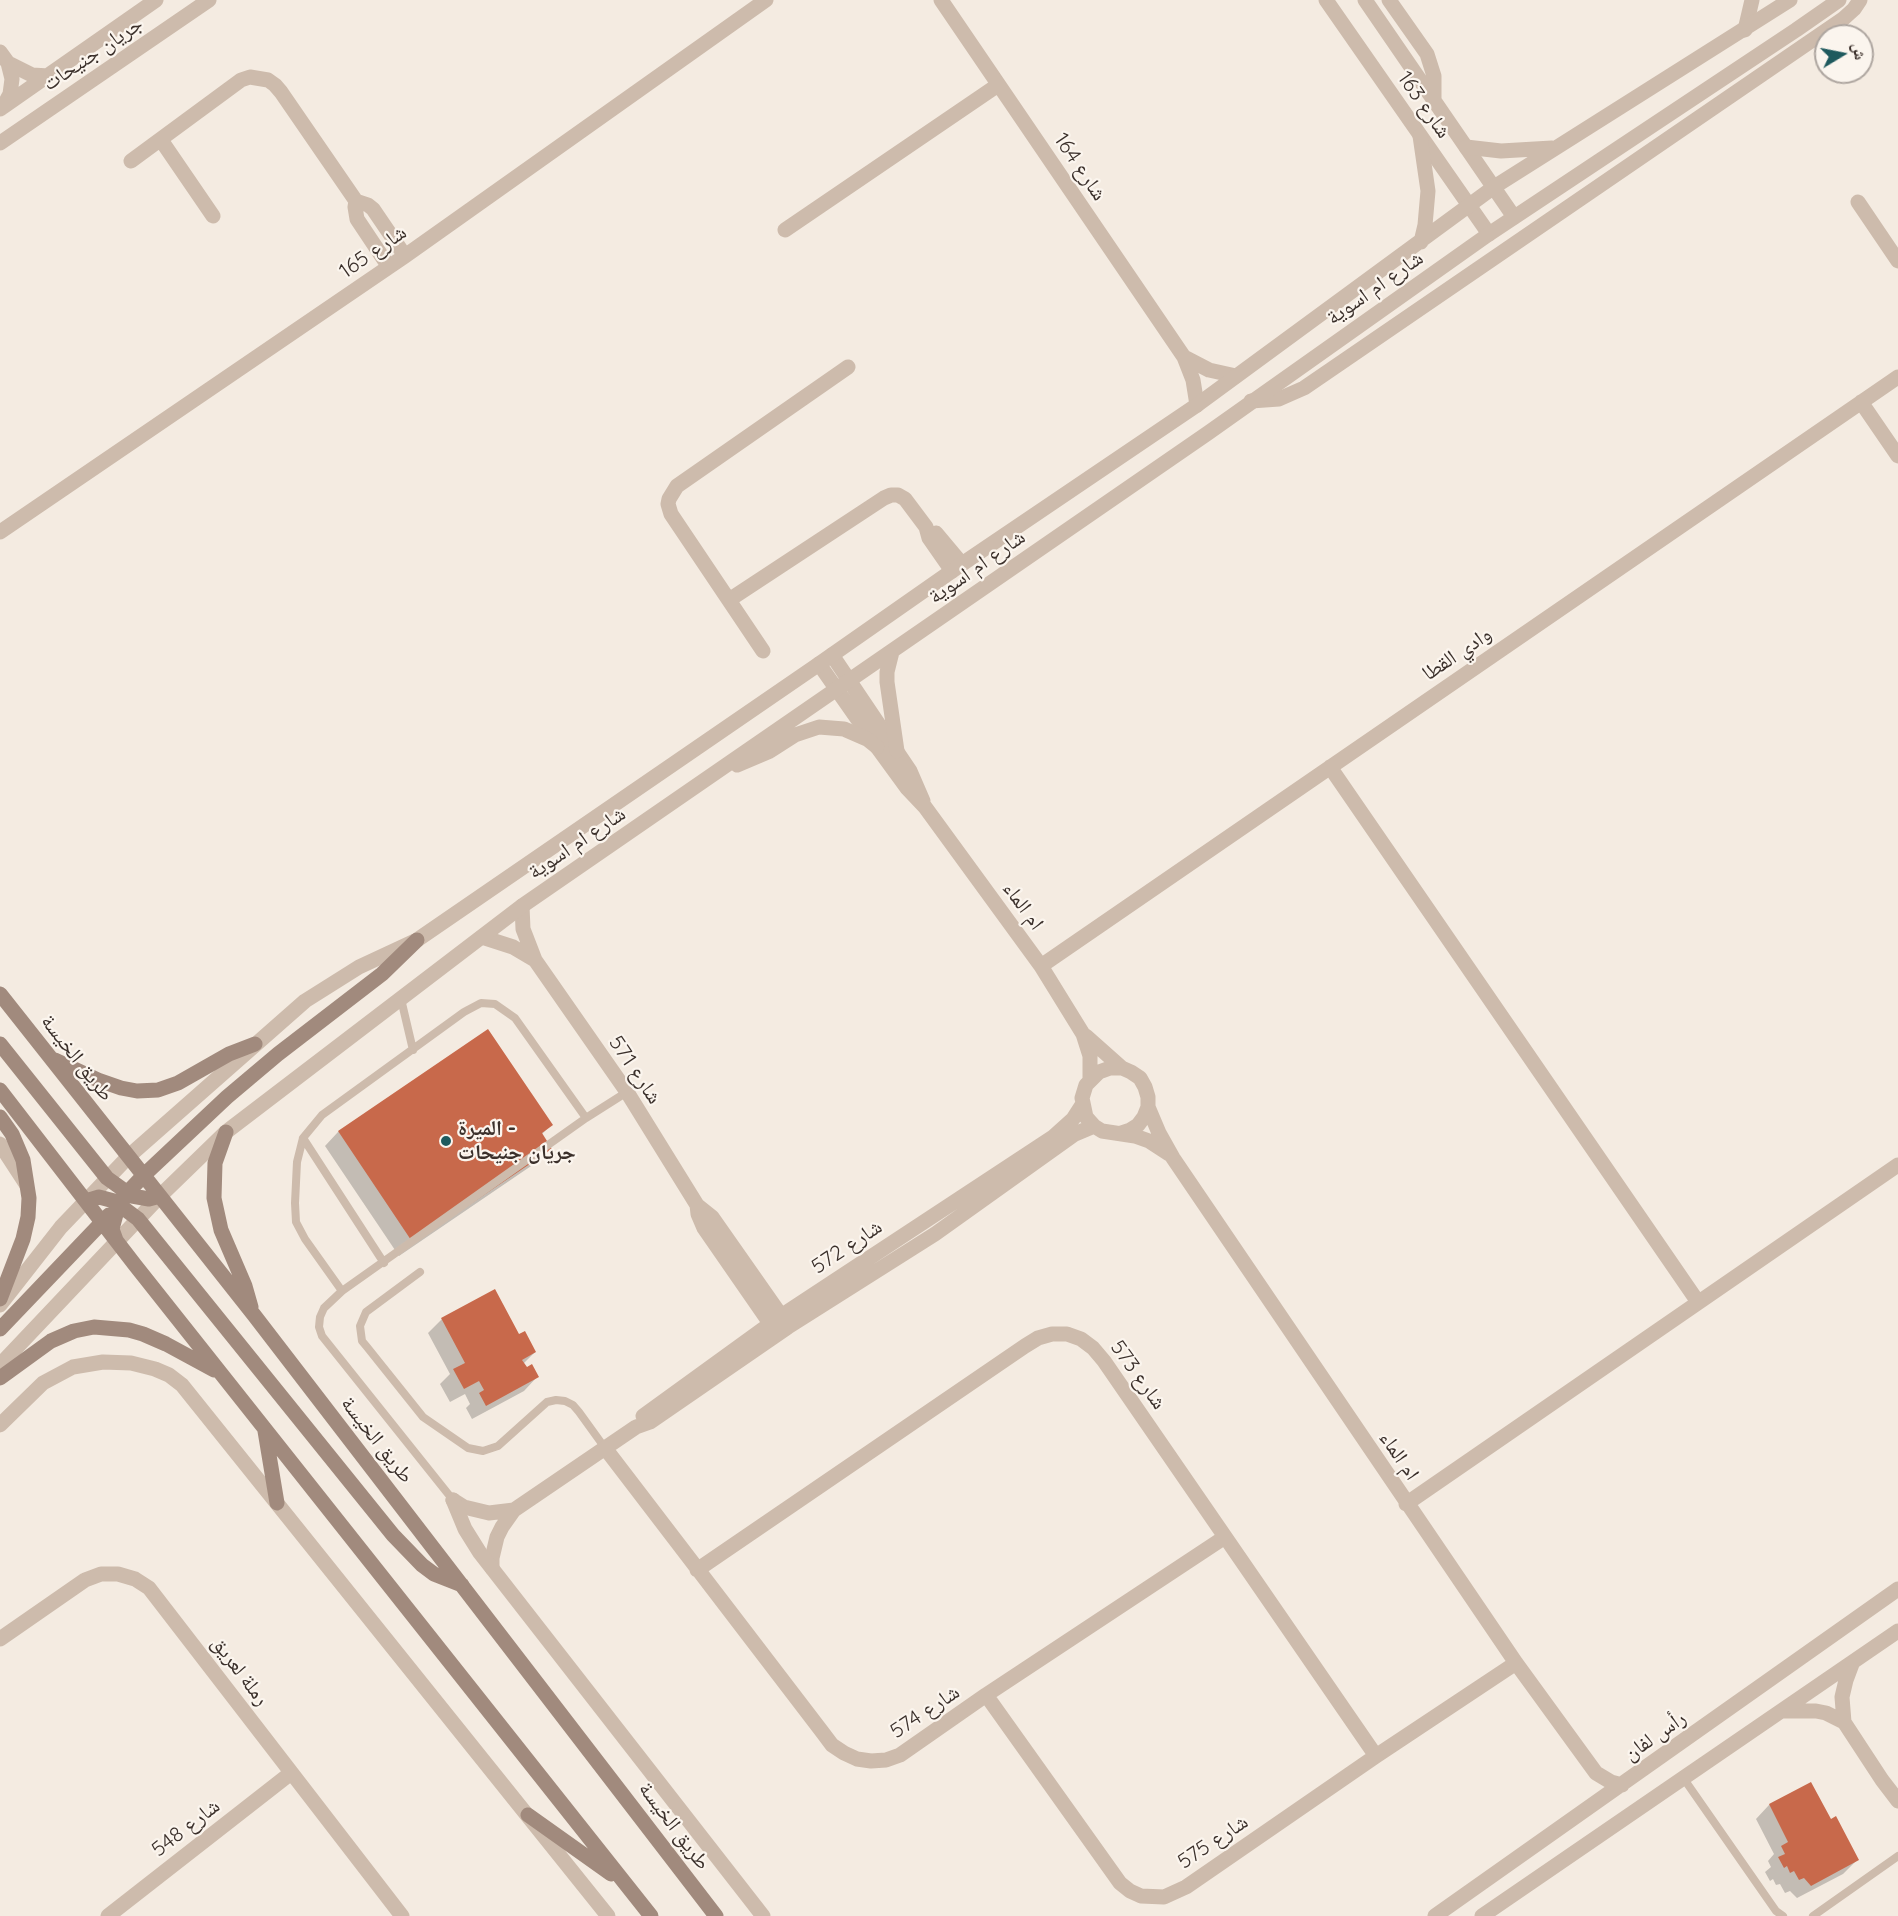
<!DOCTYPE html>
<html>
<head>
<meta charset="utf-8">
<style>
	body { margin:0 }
	#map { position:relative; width:1898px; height:1916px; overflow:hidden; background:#f4ebe1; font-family:Quicksand,"Noto Naskh Arabic",sans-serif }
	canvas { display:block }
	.north { position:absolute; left:1814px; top:24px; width:60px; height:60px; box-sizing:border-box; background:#fbf5ee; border:2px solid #aea6a0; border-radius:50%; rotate:80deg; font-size:16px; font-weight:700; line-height:24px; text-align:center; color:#3b302b }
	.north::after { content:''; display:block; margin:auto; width:21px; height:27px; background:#1f5a5e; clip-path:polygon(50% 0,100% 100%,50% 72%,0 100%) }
</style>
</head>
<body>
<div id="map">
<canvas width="1898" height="1916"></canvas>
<div class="north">ش</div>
</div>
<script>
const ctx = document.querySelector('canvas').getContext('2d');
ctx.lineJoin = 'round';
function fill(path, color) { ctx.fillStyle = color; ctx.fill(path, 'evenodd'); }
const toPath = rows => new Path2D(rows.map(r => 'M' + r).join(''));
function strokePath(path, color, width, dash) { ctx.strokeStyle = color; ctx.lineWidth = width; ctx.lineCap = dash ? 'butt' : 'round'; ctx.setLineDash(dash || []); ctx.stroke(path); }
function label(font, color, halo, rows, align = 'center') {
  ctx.font = font + ' Quicksand,"Noto Naskh Arabic",sans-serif'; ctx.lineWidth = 4.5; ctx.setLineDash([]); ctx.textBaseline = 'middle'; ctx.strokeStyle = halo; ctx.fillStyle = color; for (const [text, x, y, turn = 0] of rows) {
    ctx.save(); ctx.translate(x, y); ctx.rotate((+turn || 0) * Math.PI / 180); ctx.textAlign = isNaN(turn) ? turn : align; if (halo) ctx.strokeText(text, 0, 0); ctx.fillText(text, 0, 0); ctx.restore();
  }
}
const shadow = toPath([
	[487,1031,551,1125,541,1135,550,1148,537,1162,399,1256,325,1146,338,1132],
	[442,1319,518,1336,535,1352,523,1364,537,1377,524,1391,472,1419,466,1408,470,1404,465,1394,450,1402,440,1384,450,1374,428,1333],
	[1810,1784,1830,1821,1857,1860,1843,1874,1797,1898,1790,1891,1785,1893,1780,1884,1776,1885,1773,1879,1770,1881,1765,1872,1771,1867,1768,1861,1774,1854,1756,1819,1769,1805]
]);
const building = toPath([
	[488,1029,553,1125,542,1133,552,1149,413,1243,338,1131],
	[495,1289,519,1334,525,1331,536,1352,522,1360,527,1367,532,1364,539,1377,486,1406,479,1393,484,1390,479,1381,464,1389,453,1369,465,1363,441,1318],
	[1811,1782,1831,1819,1836,1816,1859,1860,1811,1886,1804,1878,1799,1880,1794,1871,1790,1873,1787,1866,1784,1868,1778,1857,1785,1854,1781,1846,1788,1842,1769,1804]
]);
const service = toPath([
	[401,999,413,1050],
	[303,1138,384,1263],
	[420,1272,366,1312,360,1326,362,1341,367,1347,423,1417,468,1448,483,1451,498,1446,547,1402,556,1400,565,1401,573,1405,579,1412,605,1448],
	[342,1291,305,1239,296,1222,295,1203,297,1162,303,1138,322,1115,464,1012,481,1003,495,1004,515,1018,586,1118],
	[453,1500,322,1336,319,1327,320,1317,324,1308,342,1291,586,1118,627,1092],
	[1684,1779,1776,1911,1783,1916],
	[1813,1916,1898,1856]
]);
const minor = toPath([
	[941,0,1184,357,1193,380,1197,405],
	[1326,0,1489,234],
	[1365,0,1514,217],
	[1389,0,1427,54,1434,76,1434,98],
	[1745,30,1752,0],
	[0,52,8,63,12,79,10,94,3,107],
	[8,63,32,75,49,76],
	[0,109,156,0],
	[161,140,213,216],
	[0,143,209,0],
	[131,161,241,80,250,77,268,80,275,85,281,92,356,201,368,205,373,209,405,256],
	[356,201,355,207,357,219,389,267],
	[1858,202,1898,261],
	[785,230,998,85],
	[1184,357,1209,370,1236,376],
	[1251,401,1279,399,1304,388,1843,19,1854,9,1860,0],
	[1861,402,1898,456],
	[0,532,405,256,766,0],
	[936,533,962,564],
	[729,600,884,498,891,495,898,495,905,499,926,527,929,538,952,571],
	[763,651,671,514,668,504,669,499,677,486,848,367],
	[832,655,910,771,923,801],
	[819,664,877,747,907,788,925,807,1041,966,1083,1034,1090,1056,1090,1079],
	[1330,767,1698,1302],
	[522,906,523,929,535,960,627,1092,697,1205,698,1214,704,1228,776,1332],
	[482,937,513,947,535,960],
	[1041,966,1898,377],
	[1086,1036,1122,1068],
	[1148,1107,1159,1133,1173,1158,1516,1663,1596,1773,1611,1782,1622,1785],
	[1121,1133,1130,1130,1138,1125,1144,1117,1148,1107,1148,1097,1145,1087,1140,1078,1131,1072,1122,1068,1110,1068,1099,1072,1086,1085,1082,1098,1086,1117,1094,1126,1102,1131,1135,1136,1149,1141,1169,1154],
	[0,1144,26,1184],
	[697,1205,712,1217,787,1324],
	[643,1416,781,1316,1053,1137,1073,1119,1082,1105],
	[605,1448,823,1733,832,1745,844,1753,857,1759,871,1761,886,1760,900,1755,986,1695,1225,1537],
	[453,1500,464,1507,489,1513,514,1510],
	[1406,1504,1898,1165],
	[492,1568,492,1558,497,1537,502,1527,514,1510,636,1427,650,1422,788,1327,935,1234,1075,1134,1094,1126],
	[697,1570,1025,1346,1038,1338,1052,1334,1067,1334,1081,1339,1093,1348,1104,1361,1376,1756],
	[0,1639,85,1580,101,1574,118,1574,135,1579,149,1588,402,1916],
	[1852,1664,1846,1680,1842,1697,1844,1722,1882,1780,1898,1801],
	[986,1695,1120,1883,1130,1891,1141,1896,1164,1897,1186,1887,1376,1756,1516,1663],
	[1784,1711,1816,1711,1826,1713,1844,1722],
	[108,1916,291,1773],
	[1435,1916,1898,1589],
	[1482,1916,1898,1631]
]);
const tertiary = toPath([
	[1420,136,1428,191,1425,225,1421,242],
	[1466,147,1501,151,1552,148],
	[892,652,887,672,887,682,897,751],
	[737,765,770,751,795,735,819,727,844,729,867,739,877,747],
	[0,1305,61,1227,129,1156,305,1001,359,967,417,940,819,664,962,564,1197,405,1494,187,1790,0],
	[0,1365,160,1196,226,1132,522,906,1208,433,1489,234,1796,30,1839,0],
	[0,1425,43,1383,73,1367,103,1362,131,1363,155,1369,169,1375,182,1385,608,1916],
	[453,1500,465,1529,480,1553,763,1916]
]);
const secondary = toPath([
	[0,994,254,1315,716,1916],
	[0,1044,107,1178,132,1196,149,1199,160,1196],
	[55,1060,98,1080,121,1088,137,1091,158,1090,178,1083,229,1054,255,1044],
	[0,1090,135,1265,651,1916],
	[0,1117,12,1134,23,1160,29,1198,28,1217,23,1239,0,1299],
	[226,1132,215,1163,214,1198,221,1230,245,1286,251,1307],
	[86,1201,99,1197,114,1201,138,1219,393,1535,422,1565,434,1574,462,1585],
	[116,1240,112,1229,118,1207,129,1191,144,1175,227,1097,278,1054,382,974,417,940],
	[0,1329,109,1215],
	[0,1378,51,1341,74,1331,94,1327,129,1330,143,1334,166,1344,214,1370],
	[265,1431,277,1503],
	[528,1815,611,1874]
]);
const markers = [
	[446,1141,6,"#1f5a5e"]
];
const streetNames = [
	["جريان جنيحات",93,54,-34],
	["شارع 163",1424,105,55],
	["شارع 164",1080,167,56],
	["شارع 165",373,252,-35],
	["شارع ام اسوية",1375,288,-35],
	["شارع ام اسوية",977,567,-35],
	["وادي القطا",1457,654,-34],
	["شارع ام اسوية",577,843,-34],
	["ام الماء",1023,906,54],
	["طريق الخيسة",77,1058,52],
	["شارع 571",635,1070,56],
	["شارع 572",847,1247,-34],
	["شارع 573",1138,1375,54],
	["طريق الخيسة",377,1440,52],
	["ام الماء",1399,1456,56],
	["رملة لعريق",240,1671,53],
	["شارع 574",925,1712,-34],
	["رأس لفان",1655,1736,-35],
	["طريق الخيسة",674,1826,53],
	["شارع 548",186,1828,-38],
	["شارع 575",1213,1842,-34]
];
const poiNames = [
	["الميرة -",458,1129],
	["جريان جنيحات",458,1153]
];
fill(shadow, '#0003');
fill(building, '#c8694b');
strokePath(service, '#cdbbac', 8);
strokePath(minor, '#cdbbac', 15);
strokePath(tertiary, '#cdbbac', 15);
strokePath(secondary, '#a18a7d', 15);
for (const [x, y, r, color] of markers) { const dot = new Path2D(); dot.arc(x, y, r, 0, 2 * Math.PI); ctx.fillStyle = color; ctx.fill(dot); strokePath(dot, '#fbf5ee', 2); }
label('21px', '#3b302b', '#fbf5ee', streetNames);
label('bold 21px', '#3b302b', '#fbf5ee', poiNames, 'left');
</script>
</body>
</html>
